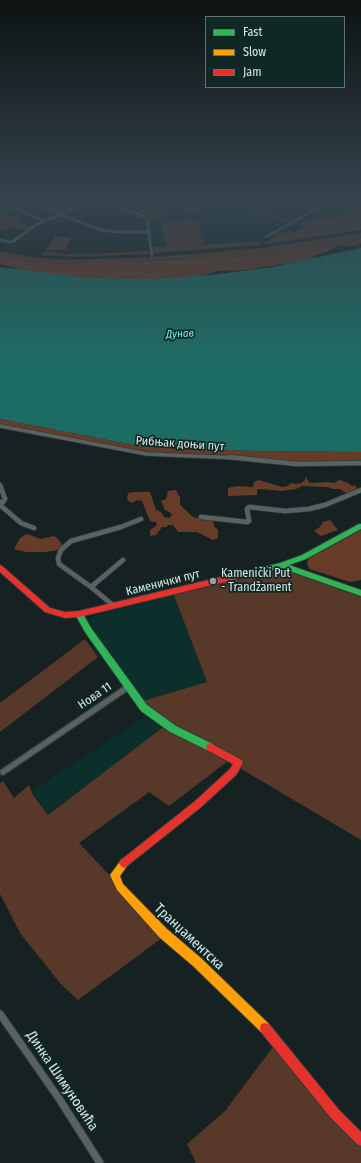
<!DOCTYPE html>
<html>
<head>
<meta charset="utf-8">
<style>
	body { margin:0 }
	#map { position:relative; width:361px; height:1163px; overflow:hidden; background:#152221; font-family:"Fira Sans Condensed",sans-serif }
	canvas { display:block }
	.legend { position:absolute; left:205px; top:16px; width:140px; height:72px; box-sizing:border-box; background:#0f2825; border:1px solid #5f7471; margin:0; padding:5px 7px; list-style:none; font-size:12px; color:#d8e6e4 }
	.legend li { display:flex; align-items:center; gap:8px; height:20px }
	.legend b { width:20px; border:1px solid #5f7471 }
</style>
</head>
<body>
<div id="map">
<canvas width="361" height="1163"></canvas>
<ul class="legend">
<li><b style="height:5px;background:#30b455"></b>Fast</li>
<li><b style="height:5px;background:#ff9f0a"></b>Slow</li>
<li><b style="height:5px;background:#e5322d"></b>Jam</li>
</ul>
</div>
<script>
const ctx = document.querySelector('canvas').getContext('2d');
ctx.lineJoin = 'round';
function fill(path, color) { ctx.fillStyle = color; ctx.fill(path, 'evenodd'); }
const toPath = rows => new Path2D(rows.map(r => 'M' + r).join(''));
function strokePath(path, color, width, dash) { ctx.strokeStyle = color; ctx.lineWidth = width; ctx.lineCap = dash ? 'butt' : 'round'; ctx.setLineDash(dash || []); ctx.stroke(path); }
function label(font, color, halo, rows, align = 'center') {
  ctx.font = font + ' "Fira Sans Condensed",sans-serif'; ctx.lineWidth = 3.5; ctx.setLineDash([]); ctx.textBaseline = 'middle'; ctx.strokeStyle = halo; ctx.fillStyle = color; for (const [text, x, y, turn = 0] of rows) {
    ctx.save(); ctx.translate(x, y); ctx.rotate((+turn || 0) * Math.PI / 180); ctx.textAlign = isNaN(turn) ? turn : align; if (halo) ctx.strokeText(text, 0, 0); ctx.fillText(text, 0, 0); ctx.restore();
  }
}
const built = toPath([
	[100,199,331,199,327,202,354,211,345,217,330,217,325,220,306,214,263,239,262,242,149,248,144,218],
	[97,201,105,204,116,208,106,213,86,205],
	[174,595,207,682,143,701,87,625,90,618,93,616],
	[146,716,162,728,48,815,32,791]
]);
const green = toPath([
	[261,199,301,199,320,205,313,210,308,208,311,205,302,203,297,205,289,203,283,206,276,204,264,212,289,220,286,222,241,207,252,201,255,202],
	[345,199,361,199,361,230,261,245,281,232,285,234,289,231,294,233,304,227,300,224,315,217,325,220,330,217,345,217,354,211,336,205],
	[44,201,62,206,69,203,76,206,56,214,48,211,44,212,38,210,47,205,40,202],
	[0,213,2,213,19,219,17,221,31,227,25,231,12,226,2,231,0,230],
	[188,217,189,220,198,220,205,243,191,245,263,241,259,245,154,253,153,247,180,246,166,246,161,222,167,219,171,221,186,220,186,218],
	[361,233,361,241,330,245,321,244,284,249,267,254,232,257,221,255,201,259,112,261,69,264,51,263,43,261,39,263,26,262,23,259,11,259,0,254,0,251,32,257,68,260,155,257,261,248],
	[55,236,71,237,66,250,46,250],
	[44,251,66,254,104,253,149,251,150,254,76,257,41,255],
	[282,569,361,597,361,840,228,761,169,806,149,792,79,843,166,935,78,1000,60,983,20,933,0,894,0,783,3,781,14,798,29,785,33,795,48,815,162,728,167,721,143,701,207,682,174,595],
	[85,639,98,657,0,732,0,703],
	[276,1043,361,1146,361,1163,196,1163,187,1144,225,1111]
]);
const forest = toPath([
	[165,203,171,210,161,215,163,216,157,219,150,219,144,213],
	[331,218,342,219,348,218,337,223,312,228,304,225,308,222,320,223],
	[361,241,361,243,356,245,350,246,339,245,326,252,313,256,312,259,288,263,245,270,218,271,200,276,149,279,90,278,23,271,0,264,0,254,11,259,23,259,26,262,39,263,43,261,51,263,69,264,99,261,172,260,201,259,221,255,232,257,267,254,284,249,321,244,330,245],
	[0,419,139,446,252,451,361,452,361,462,297,462,220,455,148,452,11,427,0,424],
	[305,477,310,483,313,483,327,482,334,483,340,480,348,483,350,485,356,486,357,489,346,493,340,489,333,489,327,487,302,486,296,489,282,491,259,489,257,490,257,495,228,496,228,488,238,486,253,487,254,482,259,480,282,487,288,486,291,483,296,484,301,483,305,480],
	[176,490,180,498,180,505,193,517,213,521,214,526,218,530,218,538,213,540,197,532,178,532,173,525,168,525,167,527,162,527,156,535,150,536,150,530,157,525,156,522,150,521,142,501,138,500,131,503,127,499,128,493,133,492,150,492,156,510,161,512,164,517,170,518,172,514,165,510,161,501,166,499,168,491],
	[330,520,338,530,321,536,314,531,320,527,323,522],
	[361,530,361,580,350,582,309,569,307,562,310,557],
	[27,534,41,539,54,536,58,539,63,546,58,550,45,552,26,552,14,549,20,538]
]);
const water = toPath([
	[361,248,361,452,252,451,139,446,0,419,0,267,90,278,149,279,211,275,272,267]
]);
const streetFar4 = toPath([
	[101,199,145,217,147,220,152,256],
	[0,200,6,205,44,221],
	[165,201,193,210,216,199],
	[60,204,73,199],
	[0,211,10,207],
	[138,213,168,200],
	[59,214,101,230,119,232,147,232],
	[266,237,333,199],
	[0,240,10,242,14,241,36,225,95,199]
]);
const streetFar3 = toPath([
	[0,426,147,454,239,458]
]);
const streetFar2 = toPath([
	[229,457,297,464,361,463],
	[0,485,5,499,3,502,0,502],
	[0,505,21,523,34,528],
	[201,517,247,522,249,521,247,509,249,507,285,511,309,509,325,505,361,490],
	[91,587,59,564,58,558,61,550,71,541,121,527,141,519],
	[114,606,91,587,123,560]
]);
const streetFar1 = toPath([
	[3,772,128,687]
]);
const street = toPath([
	[0,1014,60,1100,100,1163]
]);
const fast = toPath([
	[359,524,361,524,361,529,306,559,289,565,361,590,361,596,281,568,250,576,247,573,248,571,280,563,302,555,359,524],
	[79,611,82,612,91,628,147,705,176,726,213,744,214,747,213,750,210,751,207,750,170,732,141,711,85,632,75,614,76,612,79,611]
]);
const slow = toPath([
	[124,858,127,860,129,863,120,876,123,884,167,929,201,958,269,1024,270,1028,269,1032,265,1033,261,1032,193,966,159,937,117,890,110,875,121,860,124,858]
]);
const jam = toPath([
	[0,565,2,566,50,608,65,612,79,611,250,570,253,573,250,576,79,617,65,618,45,612,0,572,0,565],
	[210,743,242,760,243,763,236,775,200,808,127,866,124,868,121,866,119,863,121,860,194,802,230,769,233,764,207,750,206,747,207,744,210,743],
	[265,1023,269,1024,339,1110,361,1132,361,1146,357,1144,331,1118,261,1032,260,1028,261,1024,265,1023]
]);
const markers = [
	[213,581,4,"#94a1a0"]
];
const farWaternames = [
	["Дунав",180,334,-3]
];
const streetNames = [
	["Рибњак доњи пут",180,444,4],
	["Каменички пут",163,583,-14],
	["Нова 11",95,696,-34]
];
const poiNames = [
	["Kamenički Put",221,574],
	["- Trandžament",221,588]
];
const nearStreetnames = [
	["Транџаментска",189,937,43],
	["Динка Шимуновића",62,1081,56]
];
fill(built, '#0c2f2b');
fill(green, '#583828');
fill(forest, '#663c29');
fill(water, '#1d6c63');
strokePath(streetFar4, '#323b39', 3.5);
strokePath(streetFar3, '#323b39', 5);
strokePath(streetFar2, '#323b39', 6);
strokePath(streetFar1, '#323b39', 8);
strokePath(street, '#323b39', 9);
strokePath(fast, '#323b39', 2);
strokePath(slow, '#323b39', 2);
strokePath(jam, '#323b39', 2);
strokePath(streetFar4, '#586261', 2.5);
strokePath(streetFar3, '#586261', 3.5);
strokePath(streetFar2, '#586261', 4.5);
strokePath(streetFar1, '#586261', 5.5);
strokePath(street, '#586261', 7);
fill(fast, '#30b455');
fill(slow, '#ff9f0a');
fill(jam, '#e5322d');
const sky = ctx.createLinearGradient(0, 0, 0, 362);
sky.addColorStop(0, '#0c1312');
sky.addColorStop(0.55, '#35444e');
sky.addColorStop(1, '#35444e00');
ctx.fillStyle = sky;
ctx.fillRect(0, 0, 361, 362);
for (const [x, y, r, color] of markers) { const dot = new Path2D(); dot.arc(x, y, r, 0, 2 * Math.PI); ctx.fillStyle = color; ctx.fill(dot); strokePath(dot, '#0f2825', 1.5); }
label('italic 11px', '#7cf1e3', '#0f2825', farWaternames);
label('12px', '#d8e6e4', '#0f2825', streetNames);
label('12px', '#d8e6e4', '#0f2825', poiNames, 'left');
label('14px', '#d8e6e4', '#0f2825', nearStreetnames);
</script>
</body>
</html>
